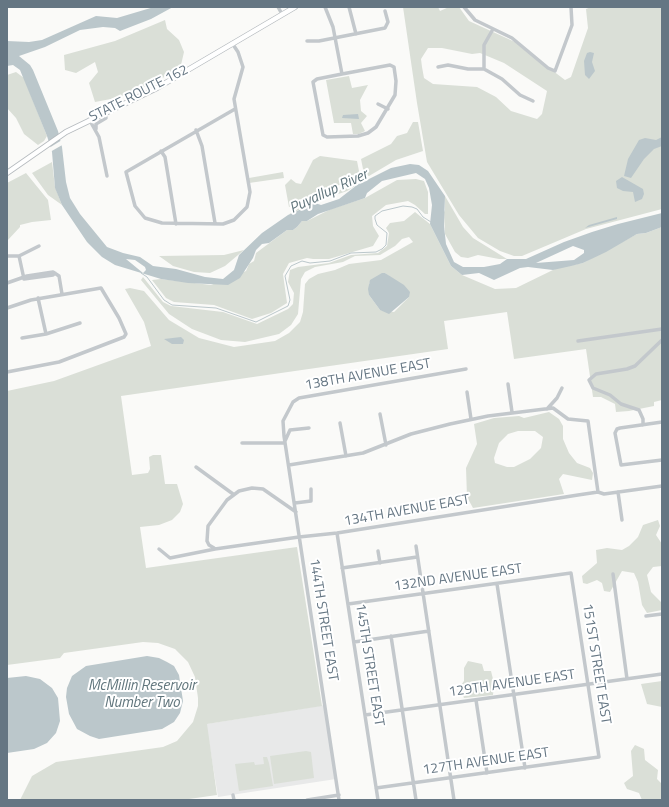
<!DOCTYPE html>
<html>
<head>
<meta charset="utf-8">
<style>
	body { margin:0 }
	#map { position:relative; width:669px; height:807px; overflow:hidden; background:#fafaf8; font-family:"Titillium Web",sans-serif }
	canvas { display:block }
	.frame { position:absolute; inset:0; border:8px solid #657683; pointer-events:none }
</style>
</head>
<body>
<div id="map">
<canvas width="669" height="807"></canvas>
<div class="frame"></div>
</div>
<script>
const ctx = document.querySelector('canvas').getContext('2d');
ctx.lineJoin = 'round';
function fill(path, color) { ctx.fillStyle = color; ctx.fill(path, 'evenodd'); }
const toPath = rows => new Path2D(rows.map(r => 'M' + r).join(''));
function strokePath(path, color, width, dash) { ctx.strokeStyle = color; ctx.lineWidth = width; ctx.lineCap = dash ? 'butt' : 'round'; ctx.setLineDash(dash || []); ctx.stroke(path); }
function label(font, color, halo, rows, align = 'center') {
  ctx.font = font + ' "Titillium Web",sans-serif'; ctx.lineWidth = 4; ctx.setLineDash([]); ctx.textBaseline = 'middle'; ctx.strokeStyle = halo; ctx.fillStyle = color; for (const [text, x, y, turn = 0] of rows) {
    ctx.save(); ctx.translate(x, y); ctx.rotate((+turn || 0) * Math.PI / 180); ctx.textAlign = isNaN(turn) ? turn : align; if (halo) ctx.strokeText(text, 0, 0); ctx.fillText(text, 0, 0); ctx.restore();
  }
}
const built = toPath([
	[325,705,336,779,218,797,206,724]
]);
const green = toPath([
	[403,7,438,7,440,11,449,7,459,7,469,21,515,42,565,80,571,77,588,28,586,9,591,7,662,7,662,209,586,229,522,256,514,256,500,251,478,238,459,215,427,162,417,103],
	[428,48,442,48,472,54,480,53,504,63,547,91,542,114,537,119,511,111,496,97,477,87,433,84,424,78,422,67,421,59],
	[165,20,167,29,179,40,184,52,181,65,157,82,116,98,95,102,89,83,98,72,95,62,76,73,65,70,64,55,115,41],
	[16,72,24,78,47,136,44,141,38,145,24,134,16,118,7,108,7,75],
	[349,76,352,88,368,85,360,100,361,111,367,116,361,123,365,131,359,134,353,134,351,123,334,123,326,80],
	[413,122,418,122,423,151,396,160,369,176,364,174,361,159,391,144,397,136,407,133],
	[320,156,357,161,360,176,289,207,285,185,291,179,296,183,301,184,313,160],
	[52,162,55,187,62,205,48,195,32,173],
	[283,172,284,178,249,183,249,178],
	[26,173,48,200,51,220,32,222,20,225,20,227,7,241,7,183],
	[416,179,424,181,428,192,428,214,425,214,415,205,408,201,386,205,372,216,373,226,379,236,373,246,329,259,313,259,307,258,289,263,283,274,287,303,271,313,252,319,214,305,174,302,166,298,152,280,161,279,211,285,246,271,249,264,254,261,256,253,287,230,293,230,297,227,302,221,307,221,331,209,365,198,397,180],
	[353,185,357,185,347,191,321,200,288,215,306,203],
	[445,196,463,227,473,238,507,259,499,259,478,255,468,258,461,257,455,252,445,234,444,212,445,210],
	[415,212,430,224,451,266,462,275,495,289,516,288,557,268,583,263,637,234,646,233,662,227,662,400,654,402,654,406,629,411,616,412,615,404,601,397,593,397,586,349,514,359,507,312,444,321,448,349,121,396,132,475,148,473,150,469,149,457,153,455,161,455,165,484,177,484,183,504,180,512,172,520,159,525,140,527,146,568,297,547,322,706,207,724,217,795,182,800,20,800,32,776,56,762,163,747,177,741,193,722,198,706,198,698,195,677,188,662,175,649,158,643,143,642,64,653,60,658,7,665,7,391,54,381,151,346,144,322,125,289,130,288,144,291,169,320,199,338,234,347,275,341,289,333,300,322,303,312,305,284,309,279,318,274,335,270,349,264,381,260,413,242,409,237,402,239,395,246,380,255,355,256,343,262,315,267,305,272,301,279,298,314,291,325,279,334,245,342,221,340,192,329,169,314,141,280,143,277,163,302,171,306,223,312,257,324,288,309,293,304,294,293,288,282,290,270,298,267,329,263,351,255,378,253,387,246,389,233,386,228,390,223,404,221],
	[385,273,393,279,409,297,394,312,380,310,369,295,369,283],
	[244,250,225,266,210,273,194,272,173,266,159,256,224,255],
	[549,412,559,419,563,426,563,439,569,453,577,463,590,468,593,473,592,480,563,474,559,479,564,494,473,508,467,497,466,468,477,444,474,424,494,418,519,416,524,418],
	[518,431,535,431,543,437,541,448,530,459,514,467,507,467,495,463,494,458,499,443,508,434],
	[658,520,660,526,656,535,662,544,662,566,653,567,647,575,651,592,662,603,662,610,647,613,642,605,638,582,634,573,622,571,610,592,604,591,602,583,597,580,587,584,583,583,582,576,597,563,596,550,607,548,622,550,629,546,638,537,643,525],
	[468,661,482,664,484,671,491,671,494,683,493,695,464,698,459,688,464,681,464,668],
	[662,681,662,707,647,704,641,684],
	[635,745,644,749,645,760,658,770,657,779,662,784,662,800,642,800,639,793,627,789,624,783,633,776,631,751],
	[306,751,311,752,314,778,274,784,270,756],
	[263,757,267,757,269,763,273,786,239,791,235,764,254,762,255,765,264,764]
]);
const water = toPath([
	[154,7,173,7,151,19,120,31,115,28,103,27,80,30,45,47,19,56,30,65,33,70,58,131,62,147,66,182,70,198,80,214,107,247,123,253,140,257,153,266,176,269,205,277,223,279,234,270,239,255,262,233,288,215,315,203,321,205,339,199,357,185,391,168,410,164,419,165,428,171,445,196,444,226,446,244,454,262,463,267,484,267,500,264,507,259,526,259,564,242,592,232,618,224,662,213,662,227,646,233,637,234,606,252,583,263,571,266,553,270,528,267,520,268,494,280,479,273,462,275,451,266,430,224,432,205,429,188,425,179,416,173,382,181,367,193,365,198,318,214,307,221,302,221,297,227,293,230,287,230,269,243,262,244,256,250,253,258,240,278,228,285,188,283,161,279,115,265,102,257,87,242,62,205,55,188,52,152,47,136,20,70,13,65,7,66,7,41,29,42,42,40,96,16,117,18],
	[573,246,584,250,584,253,574,260,536,263],
	[126,259,135,260,145,267,146,270,143,273],
	[590,52,594,53,592,62,595,71,589,79,585,75,584,61,587,53],
	[358,114,359,119,342,118,343,115],
	[662,137,662,146,654,149,644,159,631,178,624,176,628,159,639,140,645,138,656,140],
	[622,177,643,189,644,194,642,199,635,202,633,192,623,191,617,188,616,181],
	[617,217,617,219,585,228,589,225],
	[382,273,385,273,404,285,410,292,409,297,389,314,380,310,369,295,368,289,370,280],
	[181,337,184,340,183,344,172,344,164,339],
	[147,656,159,658,167,662,174,666,179,675,183,701,180,713,174,722,162,729,99,739,90,736,77,729,69,714,66,697,67,688,72,676,86,666],
	[26,676,40,679,52,688,58,698,60,721,56,733,47,743,34,749,7,753,7,678]
]);
const pier = toPath([
	[62,140,64,144,50,152,49,148]
]);
const stream = toPath([
	[141,273,147,277,164,300,172,305,216,308,256,322,288,306,290,300,285,276,291,266,302,261,310,263,330,261,351,253,376,252,382,249,386,245,387,233,377,225,375,219,375,216,382,211,403,206,412,207,417,209,423,217,431,222]
]);
const minor = toPath([
	[278,7,282,14],
	[325,7,333,27,342,74],
	[349,7,356,34],
	[464,7,475,20,512,38,548,68,555,71,572,25,571,7],
	[307,41,319,41,385,28,388,22,385,11],
	[232,43,238,52,243,67,234,99,250,192,247,207,234,220,223,224,162,223,145,218,135,206,126,172,235,109],
	[438,67,448,65,468,69,484,69,502,79,520,95,533,101],
	[484,69,484,45,493,29],
	[313,82,317,79,342,74,390,65,394,67],
	[313,82,323,135],
	[378,104,388,109],
	[89,119,99,137,107,176],
	[96,129,96,124,106,118,105,112],
	[196,130,202,146,215,223],
	[323,135,327,137,358,136,368,133,376,127,395,95,396,81,394,67],
	[161,151,165,157,176,224],
	[7,256,19,256,39,246],
	[19,256,24,279],
	[24,279,53,275,55,273],
	[7,283,27,276,53,272,59,276,62,294],
	[38,298,46,334],
	[7,308,31,300,101,288,119,318,126,334,124,337,59,362,7,372],
	[22,338,46,334,80,323],
	[578,341,662,329],
	[508,384,512,412],
	[467,392,471,419],
	[547,409,557,398,562,388],
	[380,414,386,445],
	[662,422,620,428,617,429,615,433,621,465,662,460],
	[340,423,346,456],
	[643,425,643,419,639,410,621,404,610,395,593,388,589,380,596,374,627,369,635,366,662,340],
	[285,441,290,430,309,428],
	[242,443,285,443],
	[289,465,363,453,411,434,450,424,488,416,553,408,568,419,588,421,598,492],
	[196,467,233,494],
	[618,492,622,520],
	[295,503,311,501,311,489],
	[337,533,378,800],
	[416,546,454,800],
	[214,548,209,545,207,541,208,526,227,500,239,491,252,488,263,489,296,512],
	[159,549,170,558,215,549,299,537,337,533,578,495,598,492,604,494,662,486],
	[378,551,380,563],
	[342,568,417,557],
	[613,574,627,679],
	[497,584,525,768],
	[348,604,571,573,599,757,376,788],
	[646,616,662,614],
	[391,636,416,800],
	[354,642,429,631],
	[476,700,487,773],
	[365,715,662,674],
	[233,795,234,800],
	[307,800,339,795],
	[339,800,284,436,283,421,293,402,299,398,466,369]
]);
const major = toPath([
	[7,173,66,132,157,88,295,7]
]);
const streetNames = [
	["STATE ROUTE 162",139,94,-27],
	["138TH AVENUE EAST",368,375,-10],
	["134TH AVENUE EAST",407,511,-10],
	["132ND AVENUE EAST",458,578,-8],
	["144TH STREET EAST",323,620,81],
	["151ST STREET EAST",596,664,81],
	["145TH STREET EAST",369,665,81],
	["129TH AVENUE EAST",512,684,-8],
	["127TH AVENUE EAST",486,762,-8]
];
const waterNames = [
	["Puyallup River",329,192,-25],
	["McMillin Reservoir",142,686],
	["Number Two",142,703]
];
fill(built, '#e8e9e9');
fill(green, '#dadfd7');
fill(water, '#bbc7cb');
fill(pier, '#fafaf8');
strokePath(stream, '#bbc7cb', 1);
strokePath(major, '#b5babe', 6);
strokePath(minor, '#c3c8cc', 3.5);
strokePath(major, '#fff', 4.5);
label('14px', '#657683', '#fff', streetNames);
label('italic 15px', '#60757c', '#fff', waterNames);
</script>
</body>
</html>
